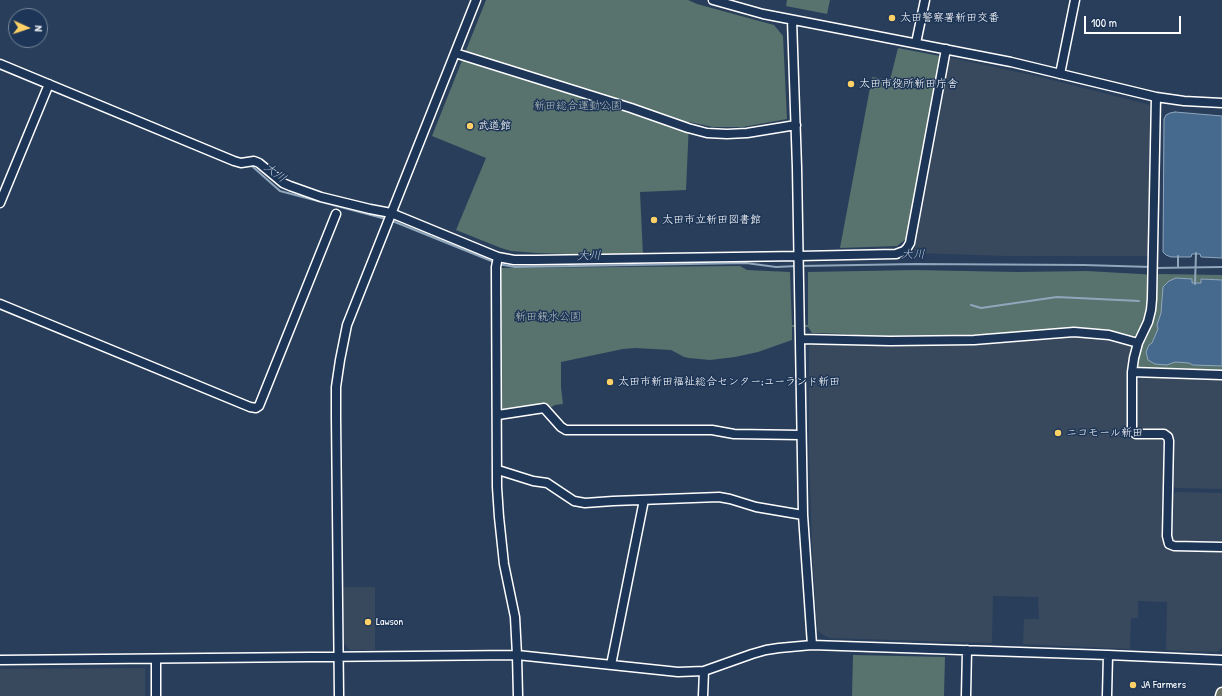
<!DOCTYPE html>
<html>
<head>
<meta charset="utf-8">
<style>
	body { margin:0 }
	#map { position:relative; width:1222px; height:696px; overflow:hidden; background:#293e5a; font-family:"Patrick Hand",sans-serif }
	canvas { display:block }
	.north { position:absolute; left:8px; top:8px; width:40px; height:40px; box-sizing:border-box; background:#1d3557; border:1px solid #77869a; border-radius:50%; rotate:93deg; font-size:11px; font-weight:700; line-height:16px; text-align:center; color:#fff }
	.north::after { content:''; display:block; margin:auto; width:14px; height:18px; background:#ffd166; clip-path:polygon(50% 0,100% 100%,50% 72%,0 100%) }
	.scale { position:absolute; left:1084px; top:16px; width:97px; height:18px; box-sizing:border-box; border:2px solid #fff; border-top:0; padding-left:5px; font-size:12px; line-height:14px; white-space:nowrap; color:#fff; -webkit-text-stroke:3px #1d3557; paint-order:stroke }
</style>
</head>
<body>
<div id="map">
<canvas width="1222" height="696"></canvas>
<div class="north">N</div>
<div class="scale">100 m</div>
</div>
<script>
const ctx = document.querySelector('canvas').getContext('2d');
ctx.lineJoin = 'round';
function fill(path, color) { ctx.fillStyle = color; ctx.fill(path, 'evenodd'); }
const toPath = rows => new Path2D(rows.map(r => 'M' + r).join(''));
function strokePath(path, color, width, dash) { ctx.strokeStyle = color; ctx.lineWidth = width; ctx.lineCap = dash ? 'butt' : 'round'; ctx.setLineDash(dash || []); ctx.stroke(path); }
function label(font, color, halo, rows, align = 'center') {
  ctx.font = font + ' "Patrick Hand","Klee One",sans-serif'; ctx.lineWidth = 3; ctx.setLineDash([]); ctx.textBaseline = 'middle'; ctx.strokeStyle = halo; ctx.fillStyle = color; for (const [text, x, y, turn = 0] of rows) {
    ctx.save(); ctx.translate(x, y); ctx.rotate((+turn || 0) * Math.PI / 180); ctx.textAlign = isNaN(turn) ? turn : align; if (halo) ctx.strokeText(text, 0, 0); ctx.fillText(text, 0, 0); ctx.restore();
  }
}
const built = toPath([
	[952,58,1036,76,1150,105,1148,256,1008,256,914,253,950,59],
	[1076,336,1102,337,1130,343,1132,349,1129,360,1128,370,1127,437,1162,438,1166,442,1163,549,1222,550,1222,648,1217,652,1166,650,1167,602,1138,601,1138,618,1131,618,1130,649,1023,644,1024,619,1039,619,1038,597,993,596,992,643,829,638,822,634,817,630,812,545,809,451,809,347,812,344,891,345,975,345,1024,340],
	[1141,378,1222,379,1222,489,1177,488,1173,487,1172,437,1168,431,1139,430,1136,426,1137,381],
	[1177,492,1222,493,1222,542,1175,542,1172,538,1172,495],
	[344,587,375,587,375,650,350,650,344,644],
	[145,668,145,696,0,696,0,669]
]);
const green = toPath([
	[486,0,688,0,697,4,774,25,783,36,787,119,743,127,713,127,689,122,686,190,640,192,643,255,599,255,536,253,511,251,501,248,456,230,486,158,432,136],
	[787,0,830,0,827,14,786,6],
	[898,48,940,56,906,239,897,246,840,248,872,77,890,80],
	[740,266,747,270,790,272,792,325,808,325,808,272,915,270,1017,272,1087,271,1158,275,1159,274,1222,275,1222,371,1138,368,1137,363,1140,349,1152,322,1155,308,1158,277,1149,276,1148,305,1145,316,1139,331,1136,335,1133,336,1113,331,1073,328,1004,334,939,337,865,336,847,334,812,333,808,327,792,327,792,340,758,352,735,357,710,360,689,358,684,357,671,350,635,348,623,349,561,362,561,387,563,404,555,405,548,409,504,411,501,407,499,268],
	[853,655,945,657,944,696,852,696]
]);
const water = toPath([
	[1175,112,1222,116,1222,258,1201,257,1200,254,1192,254,1191,257,1171,257,1166,255,1163,252,1164,119,1166,115,1170,113,1175,112],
	[1176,278,1192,279,1192,283,1201,283,1201,279,1222,280,1222,366,1193,365,1189,363,1175,362,1167,365,1155,364,1148,360,1146,352,1149,345,1152,343,1158,329,1157,325,1161,313,1163,287,1169,281,1176,278]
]);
const stream = toPath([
	[25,70,237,158],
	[248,164,253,167,280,191,386,219],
	[390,220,494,262],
	[498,264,515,267,746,263,776,267,797,266],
	[801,266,915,264,1084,265,1151,267],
	[1178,267,1178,256],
	[1155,268,1222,267],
	[1195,284,1196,253],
	[971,305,981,308,1057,297,1139,301]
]);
const minor = toPath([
	[713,0,763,14,1011,62,1156,97,1184,101,1222,103],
	[792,20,797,168,803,515,812,645],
	[916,43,925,0],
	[455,53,631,108,688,128,707,133,727,134,747,133,796,125],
	[0,64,234,161,241,163,254,161,259,163,283,183,290,186,321,197,370,209,391,213,498,257,514,260,535,260,799,256,896,254,904,251,907,248,910,243,946,49],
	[1060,74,1075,0],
	[1156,97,1152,299,1151,310,1148,322,1138,343,1134,358,1132,372,1132,430,1133,432,1136,434,1164,434,1168,437,1169,441,1167,536,1169,544,1174,546,1222,547],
	[0,203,49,84],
	[498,257,496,267,497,487,499,517,504,564,515,617,517,655,518,696],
	[0,304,250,407,256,408,259,406,336,214],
	[800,339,890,341,974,340,1074,332,1109,335,1138,343],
	[1132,372,1222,375],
	[498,415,544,408,561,427,566,430,712,430,734,434,801,435],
	[498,470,533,481,547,483,574,501,585,503,613,501,719,497,730,499,756,507,803,515],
	[0,660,517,655,678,672,704,671,752,654,766,650,779,648,812,645,1108,655,1222,660],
	[611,665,644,500],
	[156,696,156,659],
	[339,696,336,417,336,387,340,360,347,325,476,0],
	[703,696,704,671],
	[966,696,967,650],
	[1107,696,1108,655]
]);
const major = toPath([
	[1221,696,1222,693]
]);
const markers = [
	[892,18,4,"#ffd166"],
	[851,84,4,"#ffd166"],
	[470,126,4,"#ffd166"],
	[654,220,4,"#ffd166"],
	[610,382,4,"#ffd166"],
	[1058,433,4,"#ffd166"],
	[368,622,4,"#ffd166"],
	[1133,685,4,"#ffd166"]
];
const poiNames = [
	["太田警察署新田交番",900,18],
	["太田市役所新田庁舎",859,84],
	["武道館",478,126],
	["太田市立新田図書館",662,220],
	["太田市新田福祉総合センター;ユーランド新田",618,382],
	["ニコモール新田",1066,433],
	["Lawson",376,622],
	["JA Farmers",1141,685]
];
const parkNames = [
	["新田総合運動公園",578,106],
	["新田親水公園",548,317]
];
const waterNames = [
	["大川",275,173,38],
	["大川",913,255],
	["大川",589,256,-1]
];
fill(built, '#38495e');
fill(green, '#58726e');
fill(water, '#466a8e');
strokePath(water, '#90a6bb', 1);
strokePath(stream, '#90a6bb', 2);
strokePath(minor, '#fff', 11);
strokePath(major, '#fff', 13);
strokePath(minor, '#1d3557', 8);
strokePath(major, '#6b7165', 10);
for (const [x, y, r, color] of markers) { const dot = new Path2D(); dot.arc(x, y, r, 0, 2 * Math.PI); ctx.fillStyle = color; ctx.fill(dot); strokePath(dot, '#1d3557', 1.5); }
label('11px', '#fff', '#1d3557', poiNames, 'left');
label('11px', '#b4c0be', '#1d3557', parkNames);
label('italic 12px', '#b5c3d2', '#1d3557', waterNames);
</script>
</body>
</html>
